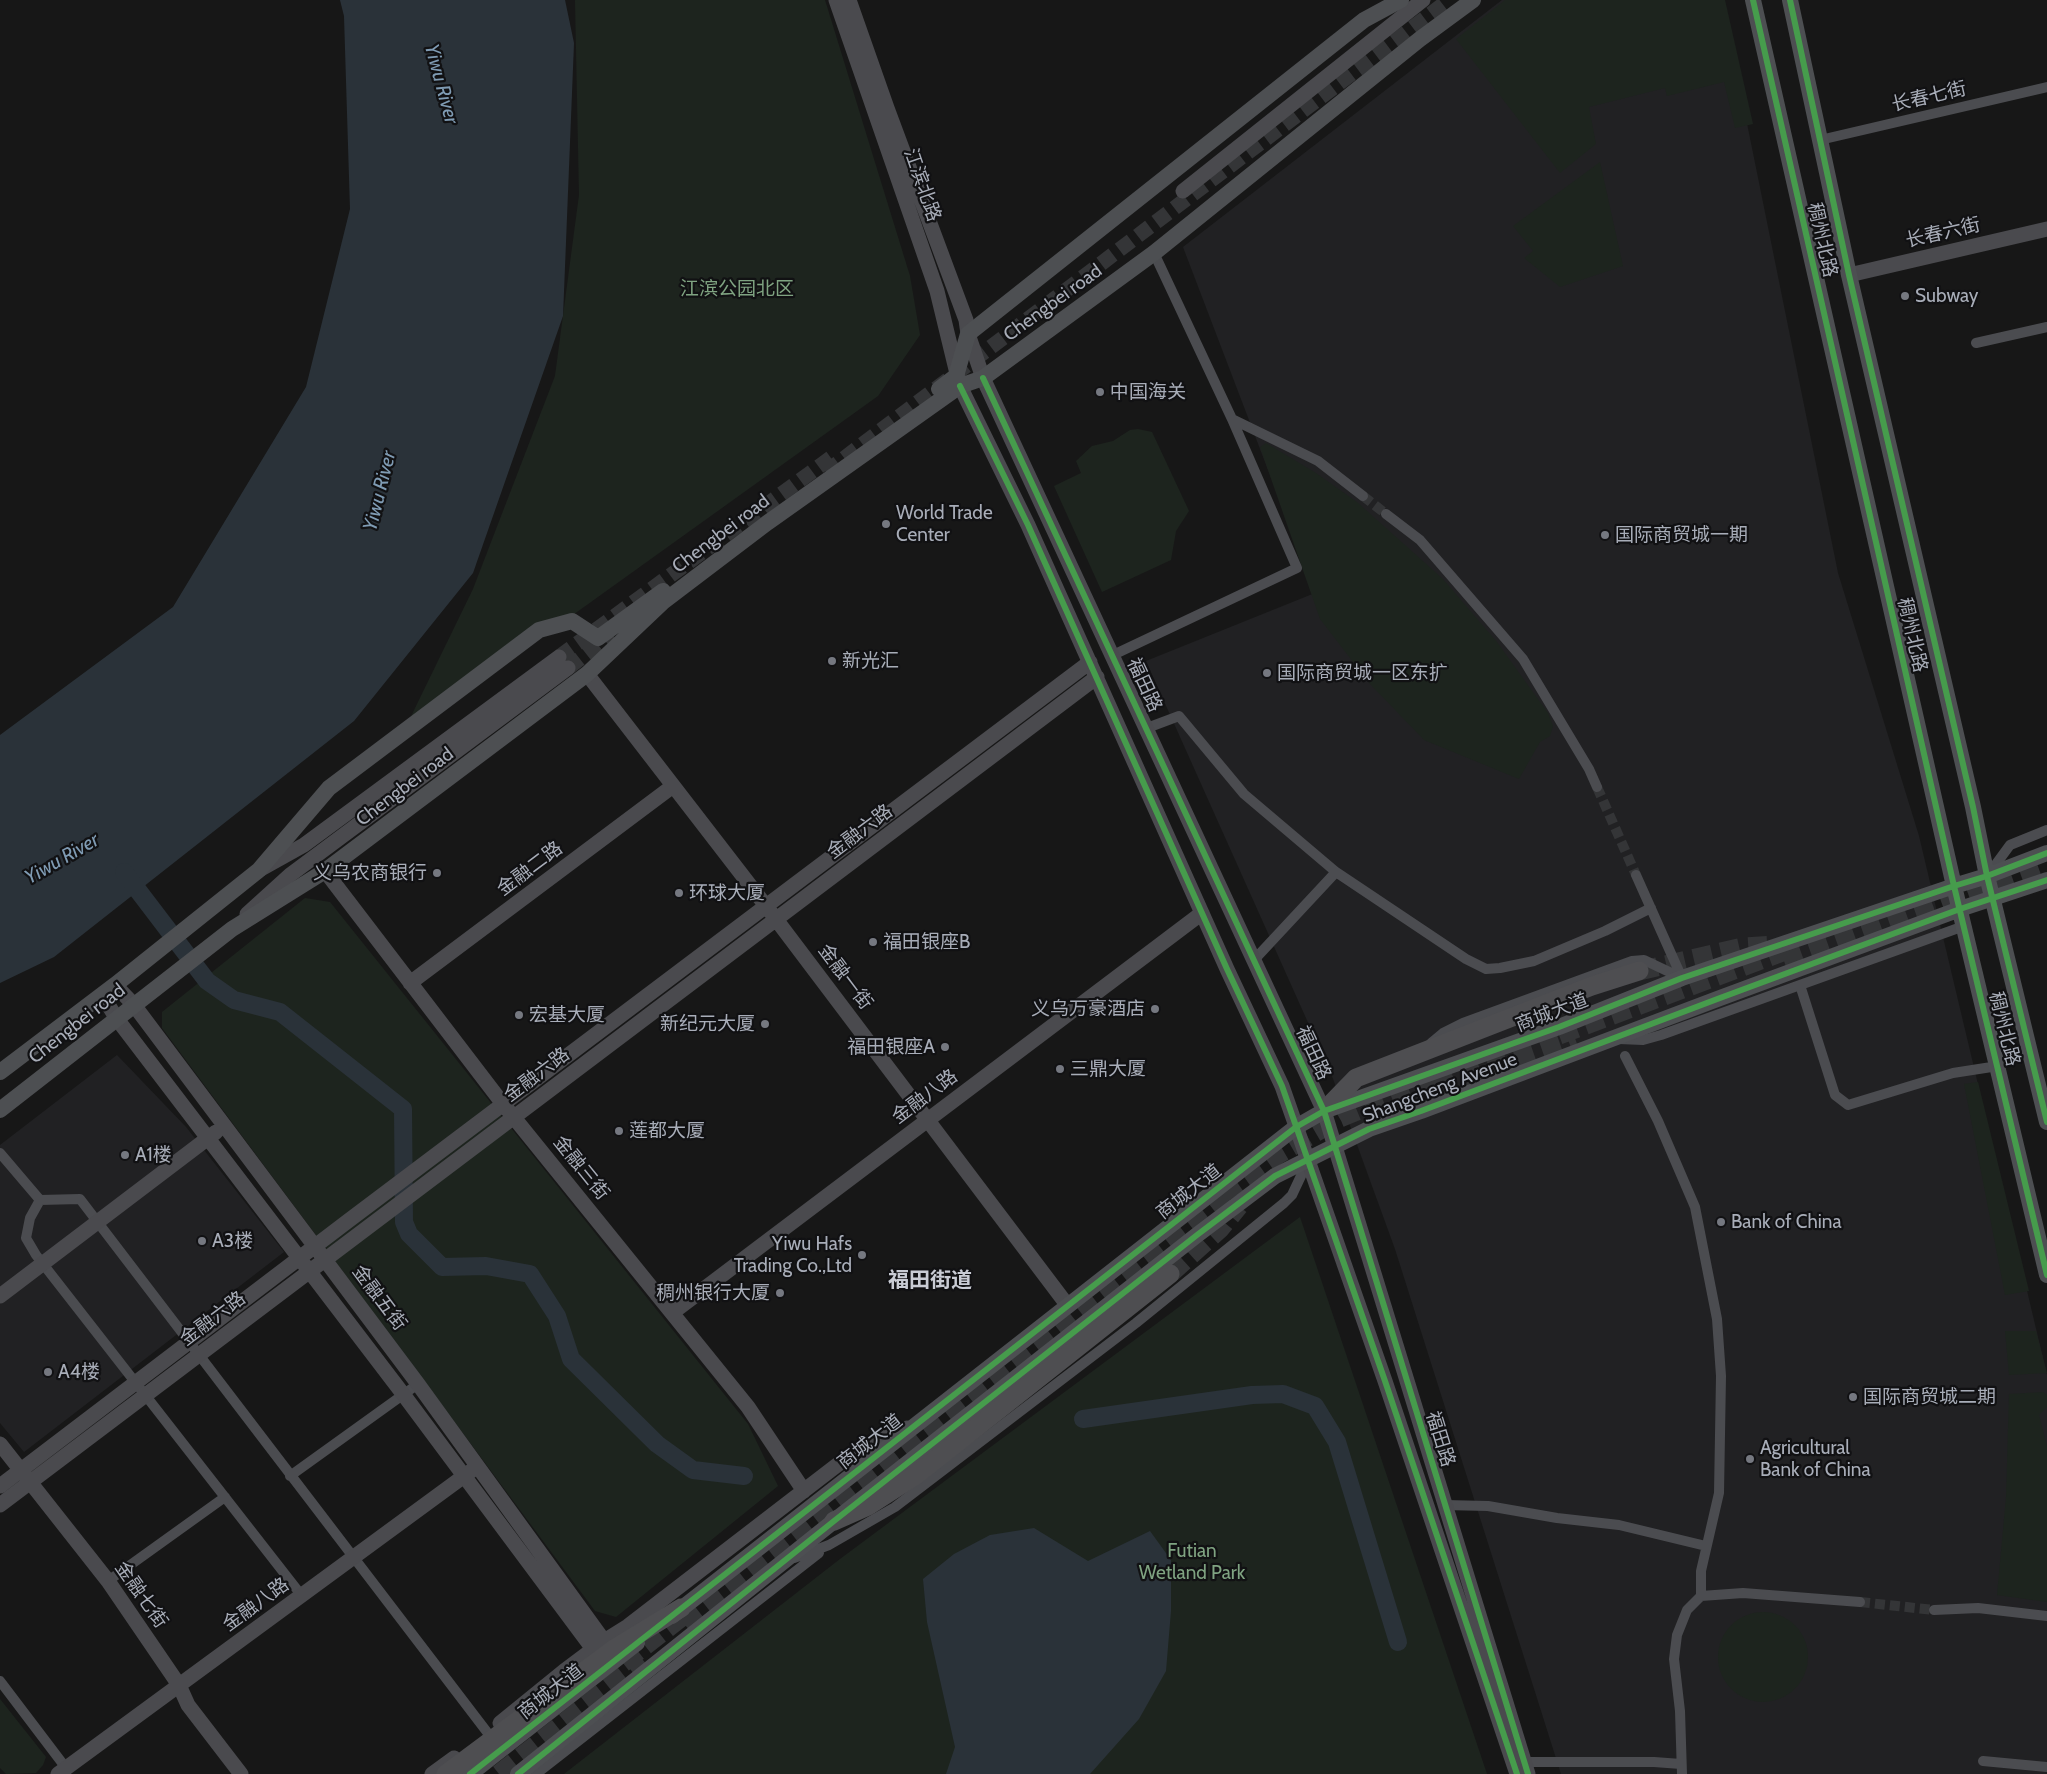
<!DOCTYPE html>
<html>
<head>
<meta charset="utf-8">
<style>
	body { margin:0 }
	canvas { display:block; background:#171717 }
</style>
</head>
<body>
<canvas width="2047" height="1774"></canvas>
<script>
const ctx = document.querySelector('canvas').getContext('2d');
ctx.lineJoin = 'round';
function fill(path, color) { ctx.fillStyle = color; ctx.fill(path, 'evenodd'); }
const toPath = rows => new Path2D(rows.map(r => 'M' + r).join(''));
function strokePath(path, color, width, dash) { ctx.strokeStyle = color; ctx.lineWidth = width; ctx.lineCap = dash ? 'butt' : 'round'; ctx.setLineDash(dash || []); ctx.stroke(path); }
function label(font, color, halo, rows, align = 'center') {
  ctx.font = font + ' Cabin,"Noto Sans SC",sans-serif'; ctx.lineWidth = 4.5; ctx.setLineDash([]); ctx.textBaseline = 'middle'; ctx.strokeStyle = halo; ctx.fillStyle = color; for (const [text, x, y, turn = 0] of rows) {
    ctx.save(); ctx.translate(x, y); ctx.rotate((+turn || 0) * Math.PI / 180); ctx.textAlign = isNaN(turn) ? turn : align; if (halo) ctx.strokeText(text, 0, 0); ctx.fillText(text, 0, 0); ctx.restore();
  }
}
const built = toPath([
	[1502,0,1722,0,1838,573,1919,836,2047,1375,2047,1774,1561,1774,1395,1249,1332,1076,1146,661,1315,593,1183,247],
	[117,1055,186,1127,284,1252,24,1452,0,1423,0,1145]
]);
const green = toPath([
	[575,0,825,0,910,276,920,335,878,396,400,739,473,589,555,376,579,195],
	[1505,0,1725,0,1753,124,1735,128,1724,82,1667,96,1665,88,1589,107,1596,144,1560,173,1456,39],
	[1600,162,1623,266,1560,287,1524,258,1533,251,1513,226],
	[1138,429,1152,432,1189,511,1176,531,1171,560,1102,592,1054,486,1081,473,1076,461,1092,446,1113,441,1130,430],
	[1266,443,1316,473,1357,502,1443,579,1497,642,1548,713,1553,726,1550,736,1540,742,1519,779,1424,740,1370,684,1320,619,1260,447],
	[305,898,330,902,748,1424,778,1486,616,1617,595,1611,162,1028,162,1012],
	[1978,1082,2029,1291,2005,1295,1964,1084],
	[1300,1217,1487,1774,564,1774,840,1559],
	[2005,1331,2036,1331,2047,1373,2009,1375],
	[2043,1392,2047,1395,2047,1407,2039,1415,2047,1446,2047,1602,1997,1595,2006,1497,2009,1394],
	'1718 1657a45 45 0 1 1 90 0a45 45 0 1 1-90 0Z',
	[0,1699,46,1757,43,1765,36,1773,6,1774,0,1768]
]);
const water = toPath([
	[340,0,565,0,574,43,563,316,473,573,354,721,54,957,0,983,0,735,173,607,306,387,350,209,344,16],
	[1034,1528,1088,1561,1150,1531,1171,1560,1171,1611,1166,1671,1139,1719,1090,1774,946,1774,955,1747,927,1622,923,1579,954,1554,990,1535]
]);
const river = toPath([
	[124,872,207,981,234,1000,280,1012,403,1109,404,1222,409,1234,442,1267,486,1266,530,1274,557,1316,571,1359,657,1444,693,1470,744,1476],
	[1083,1419,1252,1395,1283,1394,1315,1406,1337,1442,1398,1642]
]);
const streetTunnel = toPath([
	[1363,496,1386,514],
	[1597,787,1636,875],
	[1860,1602,1934,1610]
]);
const secondaryTunnel = toPath([
	[826,472,1449,0],
	[559,657,832,457],
	[568,668,612,634]
]);
const highwayTunnel = toPath([
	[1784,961,2047,866],
	[1639,971,1743,947,1775,945],
	[1559,1035,1796,947],
	[1436,1086,1575,1038],
	[1222,1194,1279,1154,1340,1118,1446,1075],
	[1170,1274,1220,1229,1239,1206],
	[686,1626,1239,1192],
	[623,1663,692,1609],
	[499,1774,643,1660]
]);
const street = toPath([
	[1820,140,2047,87],
	[1976,343,2047,327],
	[1232,419,1318,461,1363,496],
	[1386,514,1420,540,1523,659,1589,769,1597,787],
	[1113,655,1297,568,1232,419,1154,253],
	[1147,728,1179,716,1244,794,1336,872,1466,959,1486,969,1500,968,1534,961,1605,931,1651,908],
	[1636,875,1682,978],
	[1988,875,2010,845,2047,830],
	[1254,960,1336,872],
	[1800,985,1835,1095,1848,1105,1953,1073,1998,1066],
	[1619,1039,1643,1040,1661,1035,1964,926],
	[1431,1043,1443,1033,1463,1023,1632,961,1644,960,1682,978],
	[1625,1056,1658,1121,1695,1207,1717,1319,1721,1376,1719,1493,1701,1571,1701,1596,1687,1610,1677,1635,1674,1659,1680,1711,1682,1774],
	[0,1153,40,1200,30,1218,26,1238,36,1255,302,1596],
	[40,1200,80,1199,487,1732],
	[290,1476,418,1384],
	[1444,1505,1488,1506,1557,1518,1619,1525,1706,1546],
	[794,1558,829,1545,895,1507,1136,1323,1284,1203,1292,1195,1308,1161],
	[108,1581,225,1497],
	[1701,1596,1743,1593,1860,1602],
	[1934,1610,1978,1608,2047,1616],
	[0,1681,66,1768],
	[1983,1761,2047,1767],
	[1520,1762,1654,1762,1681,1764],
	[536,1774,819,1553]
]);
const secondary = toPath([
	[836,0,937,291,960,386,1028,525,1227,969,1282,1086,1385,1381,1517,1774],
	[849,0,887,108,966,320,968,334,983,378,1324,1111,1528,1774],
	[1183,191,1423,0],
	[1849,275,2047,229],
	[587,674,766,906,1068,1306],
	[261,869,304,845,559,657],
	[325,871,503,1104,748,1407,804,1491],
	[247,914,290,875,568,668],
	[410,983,673,786],
	[115,985,134,1005,418,1384,604,1641],
	[102,995,117,1019,403,1394,593,1649],
	[0,1296,216,1132],
	[672,1313,1202,913],
	[0,1444,108,1581,179,1685,188,1705,241,1774],
	[0,1486,348,1221,1090,662],
	[0,1505,1097,677],
	[500,1723,564,1671,604,1641,628,1626,858,1449,907,1428],
	[58,1774,471,1471],
	[432,1774,454,1758]
]);
const primary = toPath([
	[1753,0,1954,886,2047,1275],
	[1790,0,1849,275,1973,807,1987,876,2047,1122],
	[939,389,956,376,968,334,1364,20,1401,0],
	[0,1072,115,985,259,870,329,788,539,630,572,621,598,638,663,591],
	[0,1110,232,929,325,871,587,674,663,602,767,523,960,386,983,378,1154,253,1420,39,1473,0],
	[672,1616,1296,1127,1324,1111,1559,1027,1682,978,1954,886,1987,876,2047,853],
	[470,1774,637,1643],
	[518,1774,834,1521,1197,1235,1275,1176,1369,1129,1421,1111,1720,998,1960,909,2047,880]
]);
const highway = toPath([
	[1324,1111,1356,1078,1592,986,1639,971],
	[834,1521,868,1506,916,1475,1170,1274],
	[446,1774,614,1649,681,1608]
]);
const cycleway = toPath([
	[1753,0,1954,886,2047,1275],
	[1790,0,1849,275,1973,807,1987,876,2047,1122],
	[983,378,1324,1111,1528,1774],
	[960,386,1028,525,1227,969,1282,1086,1385,1381,1517,1774],
	[470,1774,1296,1127,1324,1111,1559,1027,1682,978,1954,886,1987,876,2047,853],
	[518,1774,834,1521,1197,1235,1275,1176,1369,1129,1421,1111,1720,998,1960,909,2047,880]
]);
const markers = [
	[1905,296,5,"#757880"],
	[1100,392,5,"#757880"],
	[886,524,5,"#757880"],
	[1605,535,5,"#757880"],
	[832,661,5,"#757880"],
	[1267,673,5,"#757880"],
	[437,873,5,"#757880"],
	[679,893,5,"#757880"],
	[873,942,5,"#757880"],
	[1155,1009,5,"#757880"],
	[519,1015,5,"#757880"],
	[765,1024,5,"#757880"],
	[945,1047,5,"#757880"],
	[1060,1069,5,"#757880"],
	[619,1131,5,"#757880"],
	[125,1155,5,"#757880"],
	[1721,1222,5,"#757880"],
	[202,1241,5,"#757880"],
	[862,1255,5,"#757880"],
	[780,1293,5,"#757880"],
	[48,1372,5,"#757880"],
	[1853,1397,5,"#757880"],
	[1750,1459,5,"#757880"]
];
const streetNames = [
	["长春七街",1929,97,-13],
	["江滨北路",922,185,71],
	["长春六街",1943,233,-13],
	["稠州北路",1822,240,77],
	["Chengbei road",1053,303,-36],
	["Chengbei road",721,534,-37],
	["稠州北路",1912,635,77],
	["福田路",1144,685,65],
	["Chengbei road",405,787,-37],
	["金融六路",860,832,-37],
	["金融二路",530,869,-37],
	["金融一街",845,977,53],
	["商城大道",1552,1013,-21],
	["Chengbei road",77,1024,-38],
	["稠州北路",2004,1029,76],
	["福田路",1313,1053,65],
	["金融六路",537,1075,-37],
	["Shangcheng Avenue",1440,1088,-21],
	["金融八路",925,1097,-37],
	["金融三街",581,1168,51],
	["商城大道",1189,1192,-38],
	["金融五街",379,1298,53],
	["金融六路",213,1319,-37],
	["福田路",1440,1439,73],
	["商城大道",870,1442,-38],
	["金融七街",141,1595,55],
	["金融八路",256,1605,-36],
	["商城大道",551,1692,-38]
];
const parkNames = [
	["江滨公园北区",737,289],
	["Futian",1192,1551],
	["Wetland Park",1192,1573]
];
const poiNames = [
	["Subway",1915,296],
	["中国海关",1110,392],
	["World Trade",896,513],
	["Center",896,535],
	["国际商贸城一期",1615,535],
	["新光汇",842,661],
	["国际商贸城一区东扩",1277,673],
	["义乌农商银行",427,873,"right"],
	["环球大厦",689,893],
	["福田银座B",883,942],
	["义乌万豪酒店",1145,1009,"right"],
	["宏基大厦",529,1015],
	["新纪元大厦",755,1024,"right"],
	["福田银座A",935,1047,"right"],
	["三鼎大厦",1070,1069],
	["莲都大厦",629,1131],
	["A1楼",135,1155],
	["Bank of China",1731,1222],
	["A3楼",212,1241],
	["Yiwu Hafs",852,1244,"right"],
	["Trading Co.,Ltd",852,1266,"right"],
	["稠州银行大厦",770,1293,"right"],
	["A4楼",58,1372],
	["国际商贸城二期",1863,1397],
	["Agricultural",1760,1448],
	["Bank of China",1760,1470]
];
const waterNames = [
	["Yiwu River",441,84,75],
	["Yiwu River",380,491,-76],
	["Yiwu River",62,859,-30]
];
const quarterNames = [
	["福田街道",930,1281]
];
fill(built, '#212123');
fill(green, '#1d241e');
fill(water, '#2a3239');
strokePath(river, '#2a3239', 18);
strokePath(streetTunnel, '#343537', 10, [10, 5]);
strokePath(secondaryTunnel, '#343537', 15, [15, 8]);
strokePath(highwayTunnel, '#343537', 19, [19, 9]);
strokePath(street, '#4b4c50', 10);
strokePath(secondary, '#4a4a4e', 15);
strokePath(primary, '#4d4f52', 16);
strokePath(highway, '#4e4e51', 19);
strokePath(cycleway, '#469c4c', 6);
for (const [x, y, r, color] of markers) { const dot = new Path2D(); dot.arc(x, y, r, 0, 2 * Math.PI); ctx.fillStyle = color; ctx.fill(dot); strokePath(dot, '#111113', 2); }
label('19px', '#a8adb8', '#111113', streetNames);
label('19px', '#7fa381', '#111113', parkNames);
label('19px', '#a8adb8', '#111113', poiNames, 'left');
label('italic 20px', '#7f9bb3', '#111113', waterNames);
label('bold 21px', '#c9ccd4', '#111113', quarterNames);
</script>
</body>
</html>
